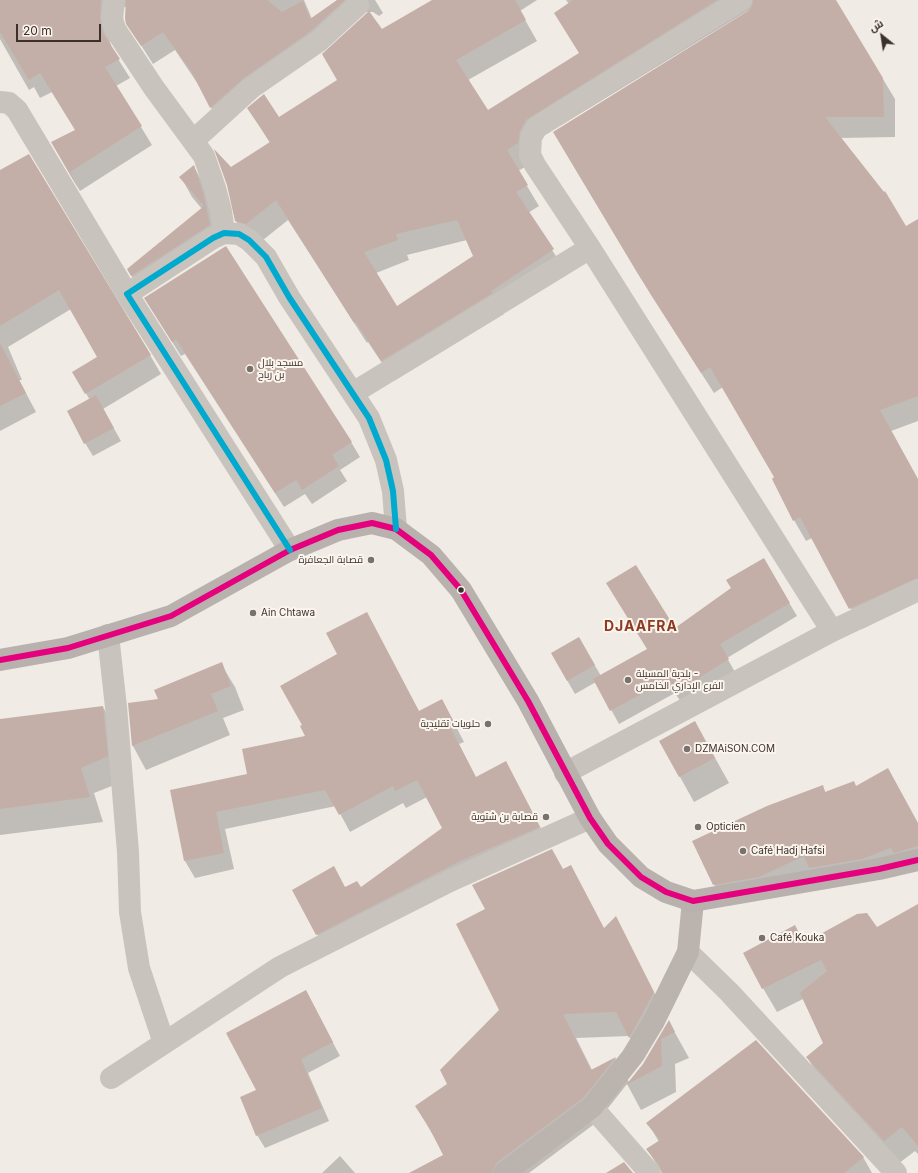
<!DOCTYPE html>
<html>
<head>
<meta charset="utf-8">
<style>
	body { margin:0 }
	#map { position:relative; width:918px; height:1173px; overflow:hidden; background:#f0ebe5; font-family:Inter,Cairo,sans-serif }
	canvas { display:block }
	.north { position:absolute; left:862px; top:16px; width:40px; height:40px; -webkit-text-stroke:3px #fbf5ee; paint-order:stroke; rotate:330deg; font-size:11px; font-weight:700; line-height:16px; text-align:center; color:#3b302b }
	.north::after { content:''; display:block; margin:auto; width:14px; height:18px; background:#3b302b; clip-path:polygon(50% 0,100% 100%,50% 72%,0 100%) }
	.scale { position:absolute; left:16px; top:24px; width:85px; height:18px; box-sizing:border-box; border:2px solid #3b302b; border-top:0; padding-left:5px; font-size:12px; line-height:14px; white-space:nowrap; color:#3b302b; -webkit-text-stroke:3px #fbf5ee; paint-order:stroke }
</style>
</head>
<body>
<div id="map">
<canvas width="918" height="1173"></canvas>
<div class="north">ش</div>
<div class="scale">20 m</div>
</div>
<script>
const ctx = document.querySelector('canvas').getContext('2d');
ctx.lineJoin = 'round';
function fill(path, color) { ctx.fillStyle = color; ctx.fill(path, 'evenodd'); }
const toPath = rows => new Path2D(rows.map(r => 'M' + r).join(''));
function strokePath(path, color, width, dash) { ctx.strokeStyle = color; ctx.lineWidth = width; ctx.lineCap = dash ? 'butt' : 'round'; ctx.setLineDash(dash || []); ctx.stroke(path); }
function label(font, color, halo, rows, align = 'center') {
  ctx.font = font + ' Inter,Cairo,sans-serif'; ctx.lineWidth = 4; ctx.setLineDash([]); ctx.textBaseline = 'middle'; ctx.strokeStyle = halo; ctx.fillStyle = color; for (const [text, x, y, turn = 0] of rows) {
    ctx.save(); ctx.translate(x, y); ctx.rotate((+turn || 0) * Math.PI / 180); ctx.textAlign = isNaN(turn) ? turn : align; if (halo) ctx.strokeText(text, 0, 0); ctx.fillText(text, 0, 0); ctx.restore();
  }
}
const shadow = toPath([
	[0,0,304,0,312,19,338,0,375,0,383,13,379,16,373,12,366,12,255,97,222,127,198,84,175,50,153,64,127,23,126,7,120,8,112,18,110,42,113,51,130,78,116,86,152,145,80,191,63,162,76,130,52,92,40,98,34,87,29,90,0,39],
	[434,0,537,0,520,11,537,41,468,80,488,112,580,54,555,13,569,4,566,0,835,0,895,99,895,137,840,138,906,227,918,220,918,421,891,431,918,480,918,602,862,629,812,538,806,541,794,520,775,478,723,387,714,393,651,295,566,153,751,9,542,137,530,164,518,171,539,206,528,213,565,270,502,312,504,314,394,381,368,342,367,343,288,220,258,244,248,242,236,221,230,168,270,143,249,109,279,118,338,81,381,30],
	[467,240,474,256,397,307,376,273,409,260,407,255],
	[194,167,205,186,221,245,143,295,128,270,202,209,192,197,181,177],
	[0,171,150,355,161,374,103,409,121,441,93,456,85,443,90,400,73,372,98,357,71,309,8,347,22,380,19,380,36,412,0,431],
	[154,313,351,442,360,457,340,470,347,481,312,504,305,494,284,507,185,354,181,356],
	[763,559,797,616,727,658,735,672,683,705,675,693,619,724,596,682,575,694,552,654,579,638,601,676,648,650,732,589],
	[376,631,419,712,451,717,464,742,459,744,476,778,515,779,549,844,327,951,317,934,345,888,361,889,444,828,427,797,406,808,403,803,350,832,336,806,225,829,234,869,195,878,185,861,171,791,248,775,307,737,303,725,338,654],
	[221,664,235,687,244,710,223,718,230,735,146,770,133,746,129,704,159,700],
	[103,707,117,732,122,782,94,793,103,822,0,835,0,720],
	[660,741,709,747,729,783,694,802],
	[822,786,826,793,856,787,918,824,918,866,724,902,714,884],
	[571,867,604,929,615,918,667,1017,643,1061,629,1036,576,1038,592,1070,616,1058,629,1082,644,1064,669,1022,689,1058,675,1064,676,1092,641,1110,627,1084,597,1122,529,1173,411,1173,445,1156,416,1106,449,1084,500,1010,563,870],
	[918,908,918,1154,915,1151,898,1164,821,1081,807,1057,824,1044,803,999,777,1012,763,988,805,944,877,929],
	[313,1005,340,1056,308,1073,329,1121,265,1148,257,1135,258,1091],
	[648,1123,863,1157,872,1173,662,1173,647,1149,659,1142],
	[340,1156,355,1173,322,1173]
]);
const building = toPath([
	[0,0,101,0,100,18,103,33,120,59,105,67,142,126,70,172,79,190,51,142,75,130,40,73,29,80,0,32],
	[126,0,267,0,282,12,303,1,310,19,337,0,345,0,311,31,244,78,210,108,191,71,163,32,141,46,126,24,125,18],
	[432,0,515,0,526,20,456,60,488,110,579,53,554,13,573,0,717,0,526,120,520,131,518,143,507,150,528,185,516,192,554,249,491,291,493,293,381,361,356,322,354,323,276,200,246,224,235,221,227,185,214,149,231,167,270,142,247,108,264,94,279,117,337,80,322,54,369,11,382,29],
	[457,220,473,256,397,306,364,252,398,240,396,234],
	[753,0,836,0,883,78,884,117,825,117,884,192,885,191,906,226,918,219,918,396,880,410,918,479,918,578,849,609,800,517,793,521,772,479,774,477,710,367,701,373,638,274,553,132,748,11,752,6],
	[29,154,151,355,85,394,72,372,97,357,59,290,0,326,0,170],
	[194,165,203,192,210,225,131,276,127,269,204,206,179,177],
	[226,246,352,442,332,455,339,466,302,490,296,480,275,493,176,339,172,342,144,298],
	[0,343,26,393,0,406],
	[96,395,114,428,84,444,67,411],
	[764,558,790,603,720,644,729,659,675,693,667,680,610,711,593,679,647,649,606,583,636,565,675,628,731,588,726,580],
	[367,612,419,711,442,699,455,724,450,727,476,777,506,761,540,827,460,861,316,935,292,890,334,866,345,887,357,881,361,887,442,828,417,780,395,791,393,786,339,815,325,790,216,812,224,853,184,861,170,790,247,774,242,749,305,736,300,726,302,725,280,686,337,654,326,633],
	[579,637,595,665,567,681,551,653],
	[222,662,231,686,211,694,218,711,132,746,128,703,158,699,154,690],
	[103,706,108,756,81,768,90,797,0,809,0,719],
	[695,721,715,758,679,777,659,741],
	[888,768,918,823,918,846,894,853,891,848,862,859,809,868,804,856,759,877,713,885,692,841,767,806,823,785,825,792,854,781,856,786],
	[552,849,563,869,571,865,604,928,616,916,654,992,629,1038,616,1012,563,1014,591,1070,616,1057,583,1098,496,1163,492,1173,409,1173,443,1155,430,1129,415,1106,447,1084,440,1070,499,1010,456,924,485,909,472,885],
	[918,904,918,1146,902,1127,884,1141,806,1057,823,1043,800,993,827,971,821,960,762,989,743,953,795,925,804,943,857,914,867,913,877,927],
	[306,990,333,1042,301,1059,322,1108,256,1136,240,1097,256,1090,226,1033],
	[669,1020,675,1032,661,1039,662,1066,626,1085,643,1064],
	[756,1040,864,1157,844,1173,662,1173,659,1165,646,1149,660,1140,646,1123],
	[624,1162,633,1173,606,1173]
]);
const street = toPath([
	[114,0,112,19,115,29,154,88,204,156,215,188,221,211,224,233],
	[741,0,537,127,531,137,530,155,535,165,590,248,832,631],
	[0,102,9,103,17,110,127,294],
	[194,140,251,88,319,41,358,5],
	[353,393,590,248],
	[290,550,127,294,213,238,224,233,239,234,249,240,266,257,289,297,369,418,386,460,393,491,396,529],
	[108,635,116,707,128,852,130,912,139,968,164,1043],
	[565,773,832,631,918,590],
	[688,952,729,992,896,1173],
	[111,1078,280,967,450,881,590,818],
	[592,1107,650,1173]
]);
const secondary = toPath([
	[504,1173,592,1107,632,1057,654,1021,688,952,693,901]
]);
const primary = toPath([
	[0,660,68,648,171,616,290,550,338,530,372,523,396,529,431,555,461,590,528,701,590,818,608,844,641,877,666,892,693,901,879,869,918,860]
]);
const bus1 = toPath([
	[0,660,68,648,171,616,290,550,338,530,372,523,396,529,431,555,461,590,528,701,590,818,608,844,641,877,666,892,693,901,879,869,918,860]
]);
const bus2 = toPath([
	[290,550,127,294,213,238,224,233,239,234,249,240,266,257,289,297,369,418,386,460,393,491,396,529]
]);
const markers = [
	[250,369,4,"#7a716c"],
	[371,560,4,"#7a716c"],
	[461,590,3.5,"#3b302b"],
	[253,613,4,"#7a716c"],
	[628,680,4,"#7a716c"],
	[488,724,4,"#7a716c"],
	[687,749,4,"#7a716c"],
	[546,817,4,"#7a716c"],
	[698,827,4,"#7a716c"],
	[743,851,4,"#7a716c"],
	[762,938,4,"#7a716c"]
];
const poiNames = [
	["مسجد بلال",258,363],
	["بن رباح",258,375],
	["قصابة الجعافرة",363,560,"right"],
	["Ain Chtawa",261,613],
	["بلدية المسيلة -",636,674],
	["الفرع الإداري الخامس",636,686],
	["حلويات تقليدية",480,724,"right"],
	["DZMAiSON.COM",695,749],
	["قصابة بن شتوية",538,817,"right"],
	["Opticien",706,827],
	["Café Hadj Hafsi",751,851],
	["Café Kouka",770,938]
];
const districtNames = [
	["DJAAFRA",641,627]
];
fill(shadow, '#0003');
fill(building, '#c3afa7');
strokePath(street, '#c9c3be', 22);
strokePath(secondary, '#bab3ae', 22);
strokePath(primary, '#b8b1ad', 22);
strokePath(bus1, '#e5007d', 6);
strokePath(bus2, '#00a9ce', 6);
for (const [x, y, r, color] of markers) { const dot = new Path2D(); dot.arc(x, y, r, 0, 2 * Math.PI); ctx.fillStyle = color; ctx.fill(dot); strokePath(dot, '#fbf5ee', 1.5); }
label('10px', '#3b302b', '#fbf5ee', poiNames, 'left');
ctx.letterSpacing = '1px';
label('bold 14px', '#8c3b22', '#fbf5ee', districtNames);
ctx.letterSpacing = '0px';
</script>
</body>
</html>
